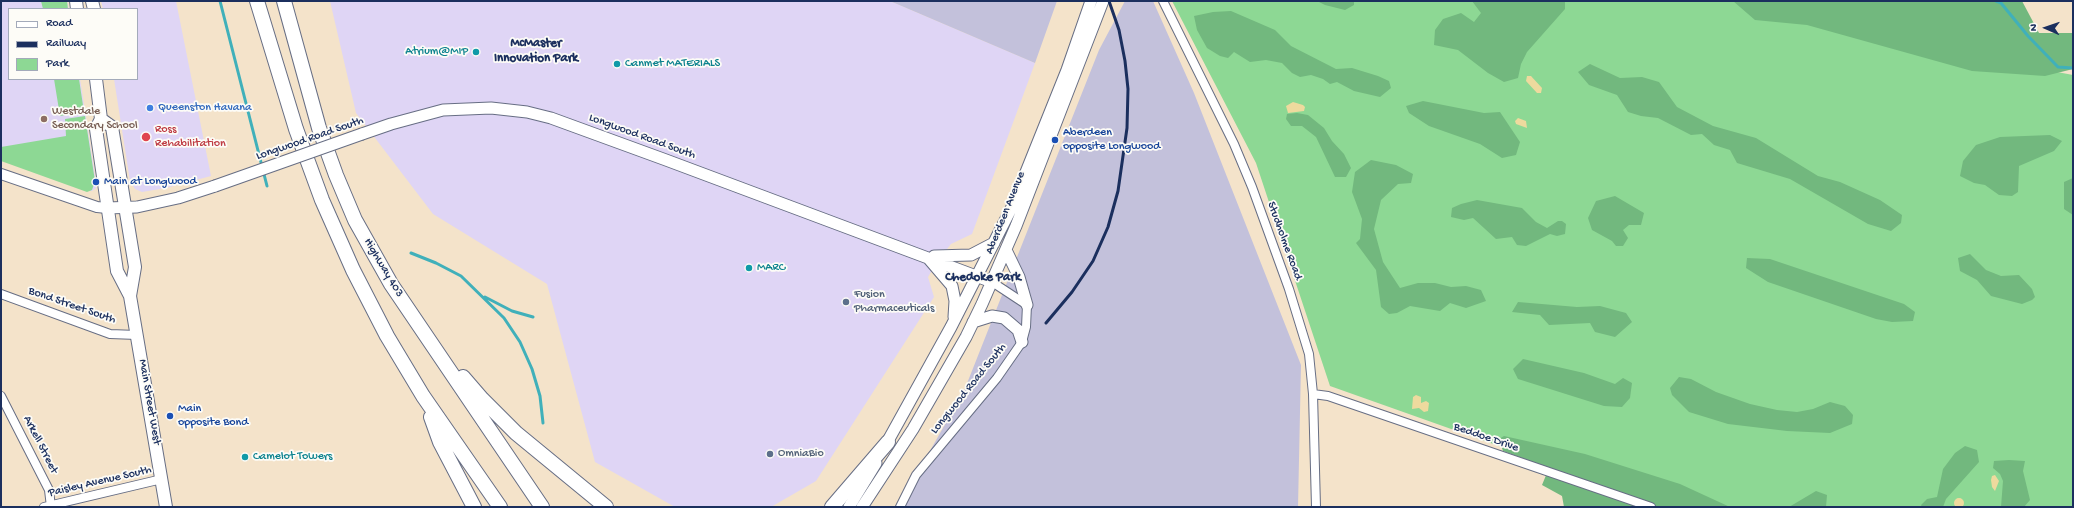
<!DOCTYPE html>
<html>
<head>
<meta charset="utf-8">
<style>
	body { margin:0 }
	#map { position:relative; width:2074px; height:508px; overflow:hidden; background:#f4e3ca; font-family:"Gochi Hand",sans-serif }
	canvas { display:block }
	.frame { position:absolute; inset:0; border:2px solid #1b2f5e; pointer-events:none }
	.legend { position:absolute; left:8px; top:8px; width:130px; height:72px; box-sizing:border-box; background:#fdfcf7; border:1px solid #a3aaba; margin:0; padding:5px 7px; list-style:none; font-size:12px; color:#1b2f5e }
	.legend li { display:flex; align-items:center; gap:8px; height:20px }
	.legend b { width:20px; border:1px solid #a3aaba }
	.north { position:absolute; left:2026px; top:8px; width:40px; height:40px; -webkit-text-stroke:3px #fdfcf7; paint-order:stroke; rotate:272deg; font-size:11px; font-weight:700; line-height:16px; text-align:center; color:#1b2f5e }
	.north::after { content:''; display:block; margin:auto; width:14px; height:18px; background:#1b2f5e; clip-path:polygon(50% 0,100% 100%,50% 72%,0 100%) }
</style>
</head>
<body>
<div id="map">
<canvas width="2074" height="508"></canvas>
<div class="frame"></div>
<ul class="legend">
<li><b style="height:5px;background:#fff"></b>Road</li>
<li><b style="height:5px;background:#1b2f5e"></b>Railway</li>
<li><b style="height:11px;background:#8dd894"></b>Park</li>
</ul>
<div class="north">N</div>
</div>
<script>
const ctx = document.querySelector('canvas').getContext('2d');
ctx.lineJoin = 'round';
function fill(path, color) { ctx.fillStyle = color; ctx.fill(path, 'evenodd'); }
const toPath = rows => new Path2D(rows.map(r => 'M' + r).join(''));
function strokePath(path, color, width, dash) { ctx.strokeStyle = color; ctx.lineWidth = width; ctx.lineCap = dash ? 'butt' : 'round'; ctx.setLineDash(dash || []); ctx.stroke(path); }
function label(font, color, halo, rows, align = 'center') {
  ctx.font = font + ' "Gochi Hand",sans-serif'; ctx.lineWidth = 3.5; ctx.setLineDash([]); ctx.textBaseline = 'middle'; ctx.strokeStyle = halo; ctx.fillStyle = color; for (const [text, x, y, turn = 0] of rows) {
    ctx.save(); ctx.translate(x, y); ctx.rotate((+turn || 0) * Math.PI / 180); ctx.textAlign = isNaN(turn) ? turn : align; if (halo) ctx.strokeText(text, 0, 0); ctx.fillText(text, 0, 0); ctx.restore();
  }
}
const built = toPath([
	[1,1,67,1,69,9,9,9,9,79,80,79,96,182,96,188,92,191,87,191,1,160],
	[101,1,176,1,211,176,166,188,142,192,135,189,130,181,114,79,137,79,137,9,103,9],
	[330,1,890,1,1035,63,972,234,951,244,939,259,928,277,934,297,816,481,771,507,675,507,595,462,547,284,433,214,356,113]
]);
const industrial = toPath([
	[890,1,1057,1,1035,63],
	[1125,1,1153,1,1194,93,1301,365,1298,507,898,507,964,391,1099,50]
]);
const green = toPath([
	[41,1,67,1,68,9,43,9],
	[1172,1,1764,1,2015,64,2073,75,2073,507,1671,507,1330,386,1256,163],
	[54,79,79,79,84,112,60,116],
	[85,116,95,181,92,190,87,192,1,161,1,147,66,136,65,119]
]);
const forest = toPath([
	[1317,1,1354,1,1354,5,1345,10,1325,5],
	[1472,1,1565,1,1565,9,1527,52,1521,64,1518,78,1504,82,1488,73,1458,50,1434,45,1435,30,1443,19,1461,13,1474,22,1481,13],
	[1733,1,2022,1,2039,33,2073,33,2073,69,2045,76,1972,71,1807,25,1755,20],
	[1231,11,1275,30,1291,46,1336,69,1352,68,1378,76,1389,81,1391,88,1380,97,1354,91,1337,82,1330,84,1323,79,1311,75,1300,77,1292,73,1282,63,1266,60,1250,62,1234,52,1228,58,1220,56,1207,48,1197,30,1194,16,1213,12],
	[1590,64,1620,78,1642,77,1659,82,1677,107,1713,126,1756,138,1818,176,1840,182,1880,200,1902,215,1901,223,1891,231,1868,224,1790,179,1737,163,1730,150,1714,145,1702,134,1691,135,1658,118,1641,116,1628,112,1617,95,1589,85,1578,72],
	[1423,101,1484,113,1500,112,1520,142,1516,155,1502,158,1480,144,1429,126,1409,113,1406,106],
	[1297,113,1308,115,1324,128,1332,141,1344,154,1351,168,1346,177,1335,177,1316,137,1302,126,1291,126,1286,119,1287,114],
	[2050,135,2062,141,2054,151,2019,166,2018,192,2012,196,1999,195,1985,185,1974,183,1960,176,1963,161,1976,145,2000,137],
	[1371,160,1396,165,1413,174,1411,183,1398,184,1381,200,1374,229,1383,262,1400,288,1418,283,1435,283,1451,287,1466,286,1481,290,1486,301,1466,308,1450,303,1440,311,1410,306,1397,313,1389,314,1381,307,1376,270,1356,243,1360,239,1362,219,1352,192,1355,172],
	[2073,178,2073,215,2064,209,2064,182],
	[1615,196,1644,213,1641,225,1629,225,1623,230,1628,238,1623,246,1616,246,1612,241,1592,230,1588,218,1596,201],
	[1477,200,1522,208,1536,222,1547,228,1558,221,1562,221,1566,224,1565,234,1557,236,1550,234,1526,246,1517,245,1512,237,1496,239,1473,218,1464,220,1451,217,1452,208,1461,204],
	[1970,254,1986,270,2001,276,2019,275,2032,289,2035,297,2032,300,2022,304,1991,296,1977,280,1960,271,1958,258],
	[1747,258,1770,259,1904,304,1915,312,1913,321,1892,322,1876,319,1768,282,1746,268],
	[1518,302,1577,307,1600,306,1626,313,1632,322,1615,337,1595,332,1590,323,1549,325,1540,315,1512,312],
	[1523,359,1584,373,1615,384,1623,378,1632,383,1630,398,1622,407,1604,406,1518,379,1513,369],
	[1679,377,1691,379,1716,392,1750,404,1777,410,1797,412,1813,409,1830,402,1845,406,1853,415,1852,424,1830,433,1787,431,1728,424,1689,412,1672,395,1670,388],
	[1504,436,1585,454,1680,484,1730,507,1564,507,1562,496,1542,485,1549,468,1503,451,1499,439],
	[1965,446,1977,450,1979,462,1946,499,1943,507,1922,507,1921,505,1927,499,1937,497,1943,469,1955,453],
	[2009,460,2025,461,2023,471,2030,500,2024,507,2001,507,2003,481,2000,474,1993,468,1994,461],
	[1816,491,1827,495,1826,507,1789,507]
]);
const sand = toPath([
	[1527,76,1531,76,1542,88,1541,93,1537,93,1526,81],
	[1293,102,1303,105,1305,107,1304,111,1288,113,1286,106],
	[1518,118,1526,121,1527,128,1516,124,1515,121],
	[1416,395,1421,397,1421,403,1426,401,1429,403,1428,411,1424,412,1419,408,1412,409,1413,397],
	[1995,475,1999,481,1995,491,1992,487,1991,480,1992,476],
	'1954 503a5 5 0 1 1 10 0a5 5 0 1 1-10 0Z'
]);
const stream = toPath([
	[220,1,267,186],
	[1996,1,2001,3,2028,36,2058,67,2073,68],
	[411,253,436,263,461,276,504,318,520,342,532,369,540,396,543,423],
	[485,297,512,311,533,317]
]);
const minor = toPath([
	[1163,1,1234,144,1252,187,1289,289,1309,354,1313,394,1316,507],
	[1,294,110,334,137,335],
	[1313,394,1328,396,1651,507],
	[1,396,49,490,51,507],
	[44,507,162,479],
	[900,507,916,475,997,378,1022,342,1026,327,1027,305,992,282]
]);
const tertiary = toPath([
	[1,174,97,207,107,208]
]);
const secondary = toPath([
	[362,134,391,124,443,110,491,108,527,112,551,118,666,160,992,282],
	[107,208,137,207,178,198,215,186],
	[1006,250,1019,277,1027,305],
	[934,256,971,255,994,243],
	[928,258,952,286,955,301,954,317],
	[973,322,992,316,1004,318,1018,330,1022,342],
	[884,448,951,327,1012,207,1067,70,1091,1],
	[849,507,876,463],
	[862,507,913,429,966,337,982,304,1016,226,1103,1]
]);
const primary = toPath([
	[76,1,77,9],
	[92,1,94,9],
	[96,79,101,119,96,129,117,271,130,296,166,507],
	[101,119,112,127,135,267,130,296]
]);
const motorway = toPath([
	[257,1,296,129,322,200,353,270,387,336,423,396,500,507],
	[284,1,319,128,336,175,355,220,391,284,542,507],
	[463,377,482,399,516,433,606,507],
	[431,417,440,442,474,507],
	[832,507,888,442]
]);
const rail = toPath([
	[1046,323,1072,292,1093,261,1108,227,1118,191,1127,128,1128,89,1125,61,1119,30,1109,1]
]);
const secondaryBridge = toPath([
	[215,186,362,134]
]);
const markers = [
	[476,52,4,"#0f9aa8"],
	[617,64,4,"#0f9aa8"],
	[150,108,4,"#3f7fe0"],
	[44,119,4,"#8d6e63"],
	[146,137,5,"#e0444e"],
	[1055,140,4,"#1a4fb4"],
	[96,182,4,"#1a4fb4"],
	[749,268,4,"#0f9aa8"],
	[846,302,4,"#5c6f8a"],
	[170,416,4,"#1a4fb4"],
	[770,454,4,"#5c6f8a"],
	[245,457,4,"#0f9aa8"]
];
const cultureNames = [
	["Atrium@MIP",468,52,"right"],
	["Canmet MATERIALS",625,64],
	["MARC",757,268],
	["Camelot Towers",253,457]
];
const shopNames = [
	["Queenston Havana",158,108]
];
const educationNames = [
	["Westdale",52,112],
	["Secondary School",52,126]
];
const healthNames = [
	["Ross",155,130],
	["Rehabilitation",155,144]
];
const transitNames = [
	["Aberdeen",1063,133],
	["opposite Longwood",1063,147],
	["Main at Longwood",104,182],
	["Main",178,409],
	["opposite Bond",178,423]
];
const streetNames = [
	["Longwood Road South",642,137,20],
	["Longwood Road South",310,139,-19],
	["Aberdeen Avenue",1006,213,-68],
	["Studholme Road",1284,241,70],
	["Highway 403",383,268,59],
	["Bond Street South",72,306,19],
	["Longwood Road South",969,389,-51],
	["Main Street West",149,402,80],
	["Beddoe Drive",1486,438,19],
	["Arkell Street",40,445,63],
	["Paisley Avenue South",100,482,-13]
];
const serviceNames = [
	["Fusion",854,295],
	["Pharmaceuticals",854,309],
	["OmniaBio",778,454]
];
const neighbourhoodNames = [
	["McMaster",536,44],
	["Innovation Park",536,59],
	["Chedoke Park",983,278]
];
fill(built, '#dfd5f5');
fill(industrial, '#c3c1db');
fill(green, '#8dd894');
fill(forest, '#72b87e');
fill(sand, '#eeda9e');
strokePath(stream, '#40b0ba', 3);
strokePath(minor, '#676e84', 10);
strokePath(tertiary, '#676e84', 12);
strokePath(secondary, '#676e84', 13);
strokePath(primary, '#676e84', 14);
strokePath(motorway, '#676e84', 16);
strokePath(minor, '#fff', 8);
strokePath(tertiary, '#fff', 10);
strokePath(secondary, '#fff', 11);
strokePath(primary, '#fff', 12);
strokePath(motorway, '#fff', 14);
strokePath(rail, '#1b2f5e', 3);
strokePath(secondaryBridge, '#676e84', 13, []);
strokePath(secondaryBridge, '#fff', 11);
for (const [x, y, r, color] of markers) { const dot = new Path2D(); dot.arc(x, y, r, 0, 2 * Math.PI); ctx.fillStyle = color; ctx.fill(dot); strokePath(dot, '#fdfcf7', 1.5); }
label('12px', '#0d838f', '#fdfcf7', cultureNames, 'left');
label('12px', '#366cbe', '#fdfcf7', shopNames, 'left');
label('12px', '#785e54', '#fdfcf7', educationNames, 'left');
label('12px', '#be3a42', '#fdfcf7', healthNames, 'left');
label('12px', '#164399', '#fdfcf7', transitNames, 'left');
label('12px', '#1b2f5e', '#fdfcf7', streetNames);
label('12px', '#4e5e75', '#fdfcf7', serviceNames, 'left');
label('bold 13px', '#1b2f5e', '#fdfcf7', neighbourhoodNames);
</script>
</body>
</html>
